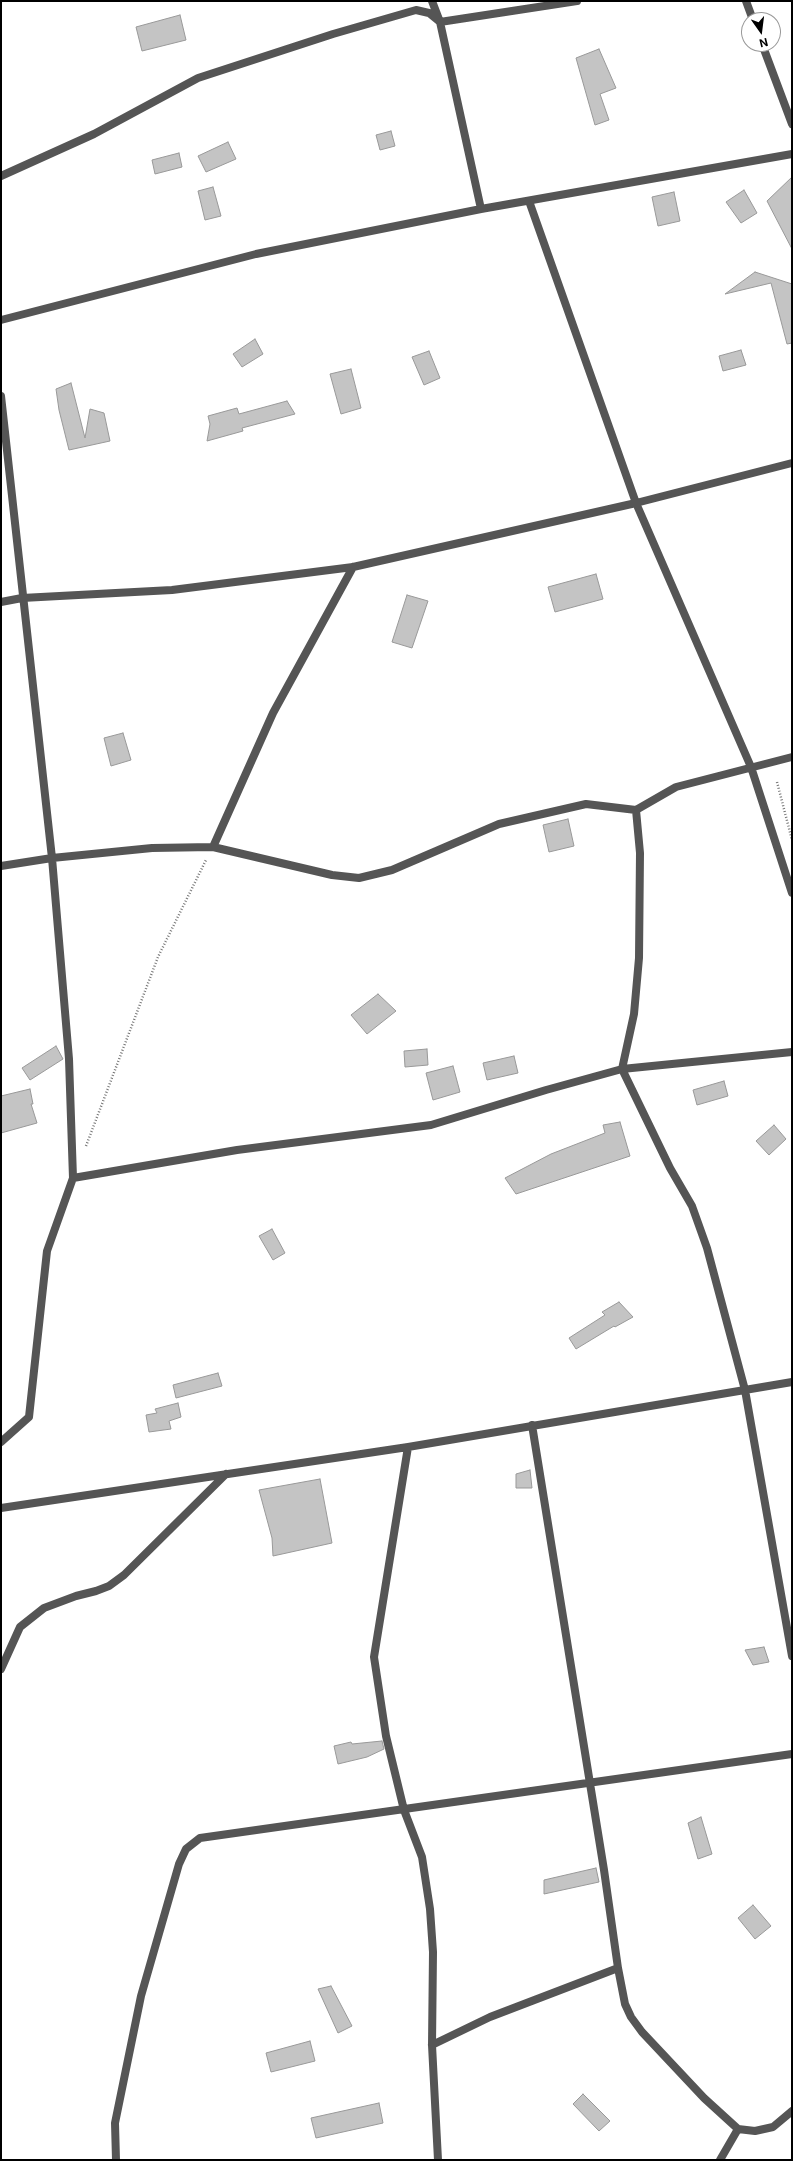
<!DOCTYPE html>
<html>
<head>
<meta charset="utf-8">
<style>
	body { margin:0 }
	#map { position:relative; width:793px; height:2161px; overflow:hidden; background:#fff; font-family:Inter,sans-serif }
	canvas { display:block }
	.frame { position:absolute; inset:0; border:2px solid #000; pointer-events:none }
	.north { position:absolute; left:741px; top:12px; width:40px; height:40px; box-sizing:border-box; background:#fff; border:1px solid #999; border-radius:50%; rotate:166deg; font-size:11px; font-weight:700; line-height:16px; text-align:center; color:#000 }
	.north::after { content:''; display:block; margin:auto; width:14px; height:18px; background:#000; clip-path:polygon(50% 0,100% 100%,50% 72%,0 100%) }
</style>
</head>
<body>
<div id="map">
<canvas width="793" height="2161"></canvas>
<div class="frame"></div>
<div class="north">N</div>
</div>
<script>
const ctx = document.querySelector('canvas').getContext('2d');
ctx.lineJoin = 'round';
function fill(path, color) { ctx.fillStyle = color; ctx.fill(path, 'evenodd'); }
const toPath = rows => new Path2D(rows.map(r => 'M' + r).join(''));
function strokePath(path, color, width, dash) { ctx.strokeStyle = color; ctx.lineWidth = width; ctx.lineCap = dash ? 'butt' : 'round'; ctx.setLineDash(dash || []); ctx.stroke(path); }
const building = toPath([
	[180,15,186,40,142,51,136,27,180,15],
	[599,49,616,88,600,94,609,120,595,125,576,58,599,49],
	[391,131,395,146,380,150,376,135,391,131],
	[228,142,236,159,206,172,198,156,228,142],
	[179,153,182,167,155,174,152,160,179,153],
	[792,177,792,249,767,201,792,177],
	[213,187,221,216,205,220,198,191,213,187],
	[744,190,757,213,741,223,726,202,744,190],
	[674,192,680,221,658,226,652,197,674,192],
	[755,272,792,284,792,343,787,344,771,283,725,294,755,272],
	[255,339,263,354,242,367,233,354,255,339],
	[741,350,746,365,723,371,719,356,741,350],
	[429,351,440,378,424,385,412,357,429,351],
	[351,369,361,408,341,414,330,374,351,369],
	[71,383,85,438,90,409,104,413,110,441,69,450,59,410,56,389,71,383],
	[287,401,295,414,242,428,243,431,207,441,210,424,208,416,237,408,239,414,287,401],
	[596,574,603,599,555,612,548,587,596,574],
	[407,595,428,601,412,648,392,642,407,595],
	[123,733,131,760,111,766,104,738,123,733],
	[568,819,574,846,549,852,543,825,568,819],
	[378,994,396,1011,367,1034,351,1015,378,994],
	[56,1046,63,1059,30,1080,22,1068,56,1046],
	[427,1049,428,1065,405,1067,404,1051,427,1049],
	[514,1056,518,1073,487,1080,483,1063,514,1056],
	[453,1066,460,1092,433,1100,426,1073,453,1066],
	[724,1081,728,1096,697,1105,693,1090,724,1081],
	[30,1089,33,1104,31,1104,37,1123,1,1133,1,1096,30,1089],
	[620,1122,630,1156,516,1194,505,1178,551,1154,605,1133,603,1125,620,1122],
	[774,1125,786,1139,769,1155,756,1141,774,1125],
	[272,1229,285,1253,273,1260,259,1236,272,1229],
	[619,1302,633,1317,615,1327,614,1326,576,1349,569,1338,605,1315,602,1312,619,1302],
	[218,1373,222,1386,176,1398,173,1385,218,1373],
	[178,1403,181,1417,169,1421,171,1429,149,1432,146,1415,157,1413,155,1409,178,1403],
	[530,1470,532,1488,516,1488,516,1474,530,1470],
	[320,1479,332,1543,273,1556,272,1538,259,1490,320,1479],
	[764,1647,769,1662,753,1665,745,1650,764,1647],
	[382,1741,384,1749,367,1757,338,1764,334,1746,351,1742,352,1744,382,1741],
	[701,1817,712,1854,698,1859,688,1823,701,1817],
	[596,1868,599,1882,544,1894,544,1880,596,1868],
	[753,1905,771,1926,755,1939,738,1918,753,1905],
	[331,1986,352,2026,338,2033,318,1989,331,1986],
	[310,2041,315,2061,271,2072,266,2053,310,2041],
	[583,2094,610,2121,599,2131,573,2104,583,2094],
	[379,2103,383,2123,316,2138,311,2118,379,2103]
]);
const path = toPath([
	[777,782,792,840],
	[86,1146,158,957,206,860]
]);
const street = toPath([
	[432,1,440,22,481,209],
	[746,1,753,20],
	[762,44,792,124],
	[1,176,94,134,198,78,333,34,416,10,429,13,440,22,577,1],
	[529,201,636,503,751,767,792,893],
	[1,320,256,254,481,209,792,154],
	[1,396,52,858,69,1059,73,1178,47,1251,29,1417,1,1442],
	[1,602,22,598,172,590,353,567,636,503,792,463],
	[636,810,640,853,639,958,634,1014,622,1069,670,1168,692,1206,707,1248,745,1390,792,1656],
	[213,847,273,713,353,567],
	[1,866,52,858,152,848,213,847,332,875,359,878,392,870,499,824,586,804,636,810,676,787,792,757],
	[73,1178,237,1150,431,1125,546,1090,622,1069,792,1052],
	[532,1425,604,1870,618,1968,625,2004,631,2017,642,2032,704,2098,738,2129,755,2131,773,2127,792,2111],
	[408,1447,374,1657,386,1736,404,1810,422,1857,430,1909,433,1952,432,2045,438,2160],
	[1,1508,408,1447,792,1382],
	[1,1669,20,1627,44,1608,76,1596,96,1591,109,1586,124,1575,226,1474],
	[432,2045,490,2017,618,1968],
	[116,2160,115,2123,141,1996,179,1864,186,1849,200,1838,792,1754],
	[720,2160,738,2129]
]);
fill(building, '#c4c4c4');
strokePath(building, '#999', 1);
strokePath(path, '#777', 2.5, [1, 2]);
strokePath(street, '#555', 8);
</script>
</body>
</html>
